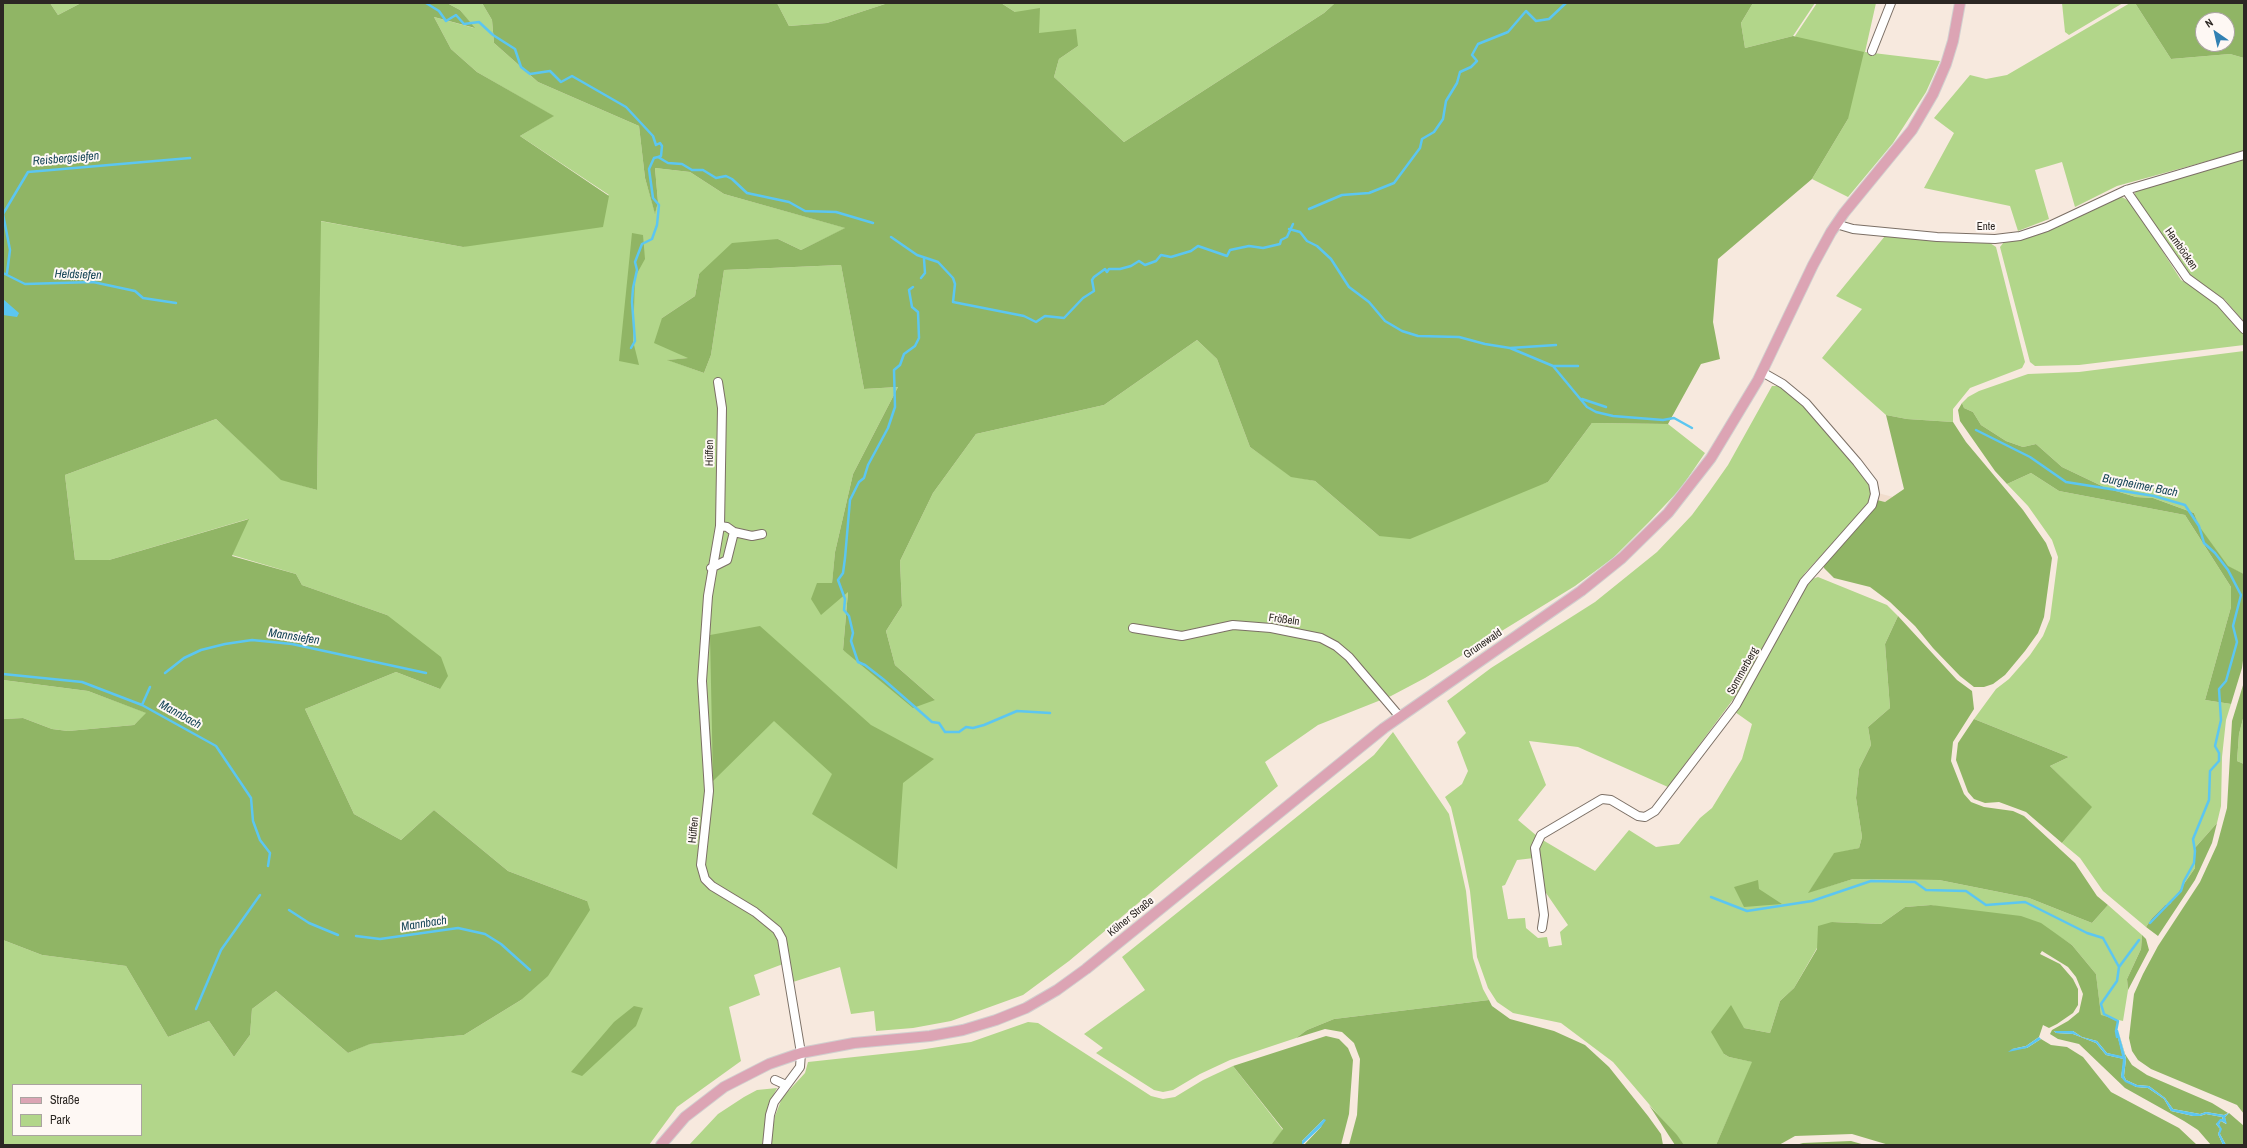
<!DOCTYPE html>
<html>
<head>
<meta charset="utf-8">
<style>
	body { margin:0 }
	#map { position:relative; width:2247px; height:1148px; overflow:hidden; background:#f7e9de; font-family:"Archivo Narrow",sans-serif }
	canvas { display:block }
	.frame { position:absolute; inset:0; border:4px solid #2c2723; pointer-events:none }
	.legend { position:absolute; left:12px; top:1084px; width:130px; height:52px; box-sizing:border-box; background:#fef8f4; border:1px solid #aaa4a0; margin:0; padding:5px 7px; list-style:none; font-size:12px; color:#2c2723 }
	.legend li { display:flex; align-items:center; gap:8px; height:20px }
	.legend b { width:20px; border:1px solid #aaa4a0 }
	.north { position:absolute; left:2195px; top:12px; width:40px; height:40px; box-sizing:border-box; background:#fef8f4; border:1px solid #aaa4a0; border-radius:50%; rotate:326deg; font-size:11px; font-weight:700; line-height:16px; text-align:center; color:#2c2723 }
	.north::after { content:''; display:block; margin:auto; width:14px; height:18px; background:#3281b3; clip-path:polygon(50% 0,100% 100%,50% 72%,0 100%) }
</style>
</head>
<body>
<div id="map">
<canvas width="2247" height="1148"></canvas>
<div class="frame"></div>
<ul class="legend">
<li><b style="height:5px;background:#dca4b4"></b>Straße</li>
<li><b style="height:11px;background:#b2d68a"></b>Park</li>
</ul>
<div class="north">N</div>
</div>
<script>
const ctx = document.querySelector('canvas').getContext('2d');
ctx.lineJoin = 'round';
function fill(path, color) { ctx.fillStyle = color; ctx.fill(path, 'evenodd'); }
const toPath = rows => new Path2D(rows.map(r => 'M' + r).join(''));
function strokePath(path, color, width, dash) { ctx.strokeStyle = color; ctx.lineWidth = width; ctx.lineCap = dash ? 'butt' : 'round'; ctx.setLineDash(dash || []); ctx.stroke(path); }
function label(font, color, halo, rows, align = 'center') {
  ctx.font = font + ' "Archivo Narrow",sans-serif'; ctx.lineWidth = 4; ctx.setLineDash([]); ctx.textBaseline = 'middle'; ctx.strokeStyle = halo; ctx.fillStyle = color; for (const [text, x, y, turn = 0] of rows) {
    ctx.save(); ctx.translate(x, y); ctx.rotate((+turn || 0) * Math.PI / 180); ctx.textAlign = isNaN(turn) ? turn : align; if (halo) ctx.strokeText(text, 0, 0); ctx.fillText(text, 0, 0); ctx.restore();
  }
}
const built = toPath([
	[1878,493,1893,497,1885,502,1877,500]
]);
const green = toPath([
	[50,3,81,3,58,15],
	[447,3,482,3,492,20,494,43,538,82,639,126,645,178,655,213,658,202,655,168,690,172,724,194,846,228,801,250,778,239,699,274,695,296,662,318,689,358,668,360,704,373,711,355,724,270,841,265,864,389,898,387,853,474,835,552,832,584,848,592,843,650,935,700,895,665,886,631,902,606,900,561,933,493,976,434,1104,405,1197,340,1217,359,1250,447,1291,476,1315,481,1379,536,1548,482,1592,423,1668,424,1705,453,1681,488,1649,522,1613,558,1575,586,1425,678,1391,696,1318,725,1265,762,1278,786,1069,961,1023,995,951,1021,913,1028,876,1031,874,1011,851,1014,840,967,793,982,783,935,777,938,783,964,754,975,760,995,729,1007,741,1061,677,1107,649,1145,3,1145,3,940,42,955,126,966,168,1037,209,1021,234,1057,250,1035,252,1009,276,991,348,1053,369,1044,464,1035,521,1000,587,901,508,871,434,810,401,840,354,814,305,709,396,672,440,689,387,615,302,585,296,574,232,555,248,519,109,560,75,560,74,551,65,475,216,419,281,479,317,490,320,221,463,247,609,195,520,136,553,116,477,72,451,49,434,17,474,28,460,10],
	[13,1085,141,1085,141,1135,13,1135],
	[777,3,888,3,827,23,789,26],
	[1001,3,1335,3,1324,13,1124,142,1054,77,1059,59,1078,46,1039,33,1015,12],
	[1753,3,1815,3,1793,36,1745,48,1741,23],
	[1817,3,1876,3,1865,52,1940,61,1926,92,1893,143,1848,197,1812,179,1848,119,1795,36],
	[2062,3,2123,3,2069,35,2065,32],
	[2130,3,2135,3,2171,59,2230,54,2244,58,2244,151,2117,186,2075,207,2062,162,2035,170,2049,219,2018,231,2010,206,1924,188,1954,133,1934,118,1970,75,1986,79,2007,75],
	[2244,159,2244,322,2225,300,2188,274,2134,195,2137,189],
	[2120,196,2131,202,2181,280,2206,295,2232,317,2244,333,2244,345,2079,365,2035,366,2030,362,2000,247,2004,242,2016,240],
	[1885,236,1990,243,1996,247,2025,362,2022,368,1970,388,1953,409,1953,422,1907,419,1886,415,1822,358,1862,309,1836,296],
	[2244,351,2244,574,2228,567,2199,527,2194,513,2153,498,2136,497,2106,488,2062,467,2036,444,2023,447,2006,441,1981,425,1973,412,1964,408,1962,403,1968,397,1979,391,2028,374,2079,372],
	[1772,386,1780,386,1806,407,1866,478,1871,486,1872,496,1868,505,1805,573,1792,593,1740,690,1668,787,1578,747,1529,741,1546,785,1518,820,1537,836,1534,858,1517,860,1505,885,1502,886,1508,919,1525,918,1526,928,1538,938,1547,937,1549,947,1562,945,1560,932,1568,925,1544,890,1539,852,1541,839,1595,871,1629,830,1656,847,1679,844,1700,818,1712,808,1742,759,1752,724,1735,712,1747,694,1809,580,1818,577,1887,605,1898,616,1885,644,1890,708,1868,727,1871,745,1859,769,1856,798,1862,837,1859,848,1834,854,1809,892,1853,879,1939,880,2029,898,2092,923,2108,905,2142,935,2141,949,2127,979,2128,990,2123,1021,2101,1016,2096,974,2072,945,2057,935,1931,905,1905,907,1881,924,1832,922,1794,988,1780,1001,1770,1033,1744,1028,1724,1054,1729,1057,1753,1062,1716,1145,1684,1145,1613,1062,1561,1023,1513,1013,1497,1002,1488,988,1477,957,1470,891,1463,857,1451,807,1445,797,1462,784,1468,771,1457,742,1466,733,1447,701,1491,668,1595,602,1657,552,1692,515,1709,492,1728,465],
	[2031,473,2059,491,2185,515,2231,587,2231,607,2205,700,2231,704,2226,720,2222,757,2221,806,2217,823,2194,849,2195,868,2170,904,2165,905,2152,918,2146,927,2103,891,2080,858,2062,843,2091,807,2050,766,2069,757,1974,719,1996,689,2009,679,2030,655,2043,636,2050,619,2058,557,2052,540,2028,506,2007,484],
	[3,680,88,691,147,713,134,725,68,731,52,729,23,718,3,719],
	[2244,715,2244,764,2237,761,2239,734],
	[1393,732,1449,814,1466,891,1473,958,1483,989,1489,1000,1334,1019,1307,1030,1296,1038,1230,1060,1200,1074,1173,1090,1163,1092,1154,1090,1096,1053,1103,1048,1084,1034,1145,990,1122,957,1374,755],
	[1028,1022,1038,1023,1151,1096,1163,1099,1175,1097,1203,1080,1233,1066,1283,1130,1271,1145,770,1145,775,1116,782,1098,805,1073,808,1062,919,1050,971,1042],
	[777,1088,769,1104,762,1145,689,1145,718,1114,744,1097,757,1090]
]);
const forest = toPath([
	[3,3,50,3,58,15,81,3,447,3,460,10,475,28,434,17,451,49,477,72,554,116,520,136,609,196,603,227,463,247,321,221,317,490,281,480,216,419,65,475,75,560,109,560,249,519,232,556,296,574,302,585,387,615,441,657,448,676,440,689,396,672,305,709,354,814,401,840,434,810,508,871,587,901,590,910,548,976,521,1000,464,1035,370,1044,348,1053,276,991,252,1009,250,1035,234,1057,209,1021,168,1037,126,966,42,955,3,940,3,719,23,718,52,729,68,731,134,725,146,713,88,691,3,680],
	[482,3,777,3,789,26,827,23,888,3,1001,3,1015,12,1040,8,1039,33,1076,29,1078,46,1059,59,1054,77,1124,142,1324,13,1335,3,1753,3,1741,23,1745,48,1793,36,1864,52,1848,119,1812,179,1718,259,1713,322,1720,359,1701,364,1668,424,1592,423,1548,482,1410,539,1379,536,1315,481,1291,477,1250,447,1217,359,1197,340,1104,405,976,434,933,493,900,561,902,606,886,631,895,665,935,700,913,708,843,650,848,592,821,615,811,599,817,583,832,583,835,552,853,474,898,387,864,389,841,265,724,270,711,355,704,373,667,360,688,358,654,343,662,318,695,296,699,274,732,243,778,239,801,250,845,228,724,194,690,172,655,168,658,202,655,214,645,178,639,126,538,82,494,43,492,20],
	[2135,3,2244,3,2244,58,2230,54,2171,59],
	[2203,20,2227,20,2227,44,2203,44],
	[632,233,643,235,645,259,635,277,633,341,639,365,619,361],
	[1962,403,1964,408,1973,412,1981,425,2006,441,2023,447,2036,444,2062,467,2106,488,2136,497,2153,498,2194,513,2199,526,2228,566,2244,574,2244,653,2242,668,2231,704,2205,700,2231,607,2231,587,2185,515,2059,491,2031,473,2007,484,1995,471,1960,421,1958,410],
	[1886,415,1907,419,1953,422,1966,442,2023,510,2046,543,2052,558,2044,617,2038,633,2025,651,2005,675,1993,684,1984,687,1974,687,1960,676,1933,648,1915,626,1890,602,1870,587,1834,578,1824,568,1823,562,1877,500,1885,502,1904,489],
	[1898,616,1957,680,1972,691,1974,709,1953,742,1951,761,1964,794,1971,802,1984,807,2013,811,2024,816,2075,863,2097,896,2108,905,2092,923,2029,898,1939,880,1853,879,1808,893,1834,853,1859,848,1862,837,1856,798,1859,769,1871,745,1868,727,1890,708,1885,644],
	[760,626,871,725,934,759,903,783,897,869,812,814,832,774,774,721,713,781,710,635],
	[2244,682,2244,715,2239,734,2237,761,2244,764,2244,1114,2237,1105,2151,1069,2138,1060,2132,1051,2129,1038,2134,994,2143,974,2158,946,2200,882,2217,845,2227,808,2232,721],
	[1974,719,2069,757,2050,766,2092,807,2062,843,2026,812,1999,802,1985,803,1974,799,1968,792,1956,760,1958,743],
	[2217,823,2212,843,2195,880,2158,936,2146,927,2152,918,2165,905,2170,904,2195,868,2194,849],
	[1758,880,1759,889,1782,904,1744,907,1734,887],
	[1931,905,2021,916,2041,923,2072,945,2096,974,2101,1015,2118,1020,2116,1030,2123,1057,2107,1053,2097,1041,2082,1037,2073,1031,2054,1031,2056,1033,2073,1034,2096,1043,2106,1055,2124,1059,2121,1077,2136,1087,2148,1088,2164,1099,2171,1111,2193,1116,2200,1116,2206,1114,2222,1117,2223,1120,2216,1124,2220,1129,2218,1134,2223,1145,2211,1145,2198,1130,2184,1121,2125,1088,2079,1044,2058,1039,2050,1034,2052,1030,2068,1021,2079,1012,2083,994,2076,977,2068,967,2042,951,2040,954,2060,964,2073,979,2078,989,2078,1005,2073,1013,2057,1024,2049,1028,2043,1025,2039,1037,2026,1046,2012,1049,2027,1048,2041,1039,2051,1045,2067,1047,2083,1057,2111,1092,2179,1128,2197,1145,1889,1145,1852,1134,1795,1136,1779,1145,1716,1145,1752,1062,1729,1057,1724,1054,1711,1032,1731,1005,1744,1028,1770,1033,1780,1001,1794,988,1817,949,1818,926,1832,922,1881,924,1905,907],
	[2142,935,2146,939,2149,950,2128,990,2127,979,2141,949],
	[1489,1000,1492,1006,1510,1019,1554,1031,1585,1045,1609,1067,1648,1116,1661,1134,1663,1145,1349,1145,1357,1115,1360,1059,1354,1043,1342,1032,1325,1029,1296,1038,1307,1030,1334,1019],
	[634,1006,643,1008,636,1026,582,1076,571,1072,614,1022],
	[2118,1030,2125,1054,2132,1065,2147,1075,2212,1103,2228,1113,2224,1115,2206,1112,2200,1114,2173,1109,2165,1098,2149,1086,2137,1085,2126,1080,2124,1076,2126,1059],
	[1326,1036,1339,1039,1348,1048,1353,1060,1349,1114,1341,1145,1304,1145,1321,1127,1324,1119,1302,1141,1302,1145,1271,1145,1283,1129,1233,1066],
	[1649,1105,1677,1135,1684,1145,1675,1145],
	[2229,1113,2244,1126,2244,1145,2226,1145,2220,1134,2219,1124,2221,1121,2226,1124,2225,1117],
	[1851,1141,1865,1145,1796,1145,1803,1143]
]);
const water = toPath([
	[3,299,19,313,17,317,3,315],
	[2116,1030,2118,1030,2126,1059,2124,1076,2126,1080,2137,1085,2149,1086,2165,1098,2173,1109,2200,1114,2206,1112,2224,1115,2229,1113,2225,1117,2227,1124,2221,1121,2219,1124,2222,1129,2220,1134,2226,1145,2223,1145,2218,1134,2220,1129,2216,1124,2220,1119,2223,1119,2222,1117,2206,1114,2200,1116,2193,1116,2171,1111,2164,1099,2148,1088,2136,1087,2125,1082,2121,1077,2123,1059,2106,1055,2096,1043,2073,1034,2056,1033,2054,1031,2073,1031,2082,1037,2097,1041,2107,1053,2122,1056],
	[2039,1037,2041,1039,2027,1048,2008,1052,2012,1049,2026,1046],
	[1324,1119,1326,1120,1321,1127,1302,1145,1302,1141]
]);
const stream = toPath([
	[426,3,439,11,446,21,456,15,464,24,479,22,493,35,515,49,521,67,530,74,550,71,561,82,572,76,626,107,653,136,656,145,660,143,662,146,661,156,658,157,668,163,682,164,692,170,703,170,716,178,726,176,732,179,747,193,789,202,805,211,836,212,873,223],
	[1309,209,1342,195,1369,193,1394,183,1420,148,1422,139,1434,132,1443,119,1446,101,1457,83,1460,72,1471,67,1477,61,1472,55,1478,44,1508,32,1526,11,1536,21,1549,19,1566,3],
	[1289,229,1300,232,1307,241,1317,246,1331,259,1349,287,1369,302,1385,321,1402,331,1418,336,1459,337,1485,344,1510,348,1553,366,1587,407,1596,412,1613,416,1663,420,1674,418,1692,428],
	[891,237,917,255,938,262,953,278,955,284,953,302,1024,316,1036,322,1045,316,1064,318,1083,298,1094,291,1092,280,1094,277,1105,269,1107,272,1109,269,1120,269,1131,266,1139,261,1145,265,1156,261,1161,255,1171,257,1191,251,1198,246,1227,256,1230,250,1249,246,1263,248,1280,244,1281,240,1287,237,1293,224],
	[3,273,25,284,93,282,135,291,143,298,176,303],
	[7,273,10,250,3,214,28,172,190,158],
	[921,278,925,273,924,259],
	[913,287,909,290,912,307,918,312,919,338,915,346,904,354,900,365,894,370,895,407,888,428,868,465,864,478,859,482,850,500,845,558,843,573,838,580,845,599,844,610,849,616,853,633,851,641,858,662,865,665,883,679,932,722,939,723,945,732,959,732,966,727,973,728,984,725,1017,711,1050,713],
	[631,348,635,341,632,302,633,288,637,270,635,262,642,244,652,239,657,225,659,205,653,198,649,169,654,158,658,157],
	[1510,348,1556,345],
	[1553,366,1578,366],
	[1582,399,1606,407],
	[1976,430,2030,457,2066,482,2154,496,2185,505,2199,526,2204,543,2215,553,2228,570,2241,595,2233,626,2237,642,2226,681,2219,689,2221,720,2215,746,2219,753,2219,761,2210,771,2209,800,2193,839,2195,851,2194,863,2184,881,2181,891,2150,923],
	[165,673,184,658,201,650,225,644,252,640,292,644,426,673],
	[3,674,82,682,142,705,216,746,251,798,253,821,260,840,270,853,268,866],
	[142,705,150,687],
	[1711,897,1747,911,1812,901,1871,881,1915,882,1926,890,1966,891,1986,905,2025,902,2087,933,2103,938,2119,967],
	[289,910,309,923,338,935],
	[356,936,380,939,458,928,485,934,501,944,530,970],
	[196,1009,221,950,260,895],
	[2117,1037,2116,1031,2118,1021,2104,1014,2101,1004,2117,981,2119,967,2139,940]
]);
const minor = toPath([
	[1872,51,1891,3],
	[2126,190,2187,278,2220,302,2244,329],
	[1836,224,1853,229,1937,237,1995,239,2020,236,2047,227,2126,190,2244,155],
	[718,382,722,408,720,526,708,596,702,681,709,791,701,865,705,879,712,886,755,912,777,930,782,939,801,1053,800,1067,774,1102,770,1115,767,1145],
	[720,526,727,527,734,532,752,536,762,534],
	[711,568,727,560,734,532],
	[1133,628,1182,636,1233,625,1271,628,1321,638,1336,646,1349,657,1400,717],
	[1542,928,1544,915,1535,848,1541,835,1602,799,1611,800,1638,816,1645,817,1655,811,1736,705,1804,582,1872,505,1875,494,1873,483,1857,462,1806,403,1783,384,1762,372],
	[775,1080,786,1085]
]);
const major = toPath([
	[661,1145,685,1117,724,1087,769,1064,801,1053,854,1043,930,1036,963,1030,996,1020,1026,1008,1057,990,1086,969,1384,728,1581,591,1622,558,1668,513,1711,458,1758,380,1813,265,1831,232,1844,213,1912,130,1933,94,1946,64,1953,41,1960,3]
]);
const streetNames = [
	["Ente",1986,227],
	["Hamböcken",2181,249,55],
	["Hüffen",710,453,-89],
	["Frößeln",1284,620,8],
	["Grunewald",1483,644,-34],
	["Sommerberg",1743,671,-61],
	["Hüffen",694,830,-84],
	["Kölner Straße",1131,917,-39]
];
const waterNames = [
	["Reisbergsiefen",66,159,-5],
	["Heldsiefen",78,275,2],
	["Burgheimer Bach",2140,486,11],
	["Mannsiefen",294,637,9],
	["Mannbach",180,715,29],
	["Mannbach",424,924,-9]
];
fill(built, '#f1ddcd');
fill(green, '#b2d68a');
fill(forest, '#90b565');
fill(water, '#5cc6f1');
strokePath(stream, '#5cc6f1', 2.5);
strokePath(minor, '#7b6f65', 10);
strokePath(major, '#d1cfcf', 12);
strokePath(minor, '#fff', 8);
strokePath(major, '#dca4b4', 10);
label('11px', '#2c2723', '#fef8f4', streetNames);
label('italic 12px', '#184658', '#fef8f4', waterNames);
</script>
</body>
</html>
